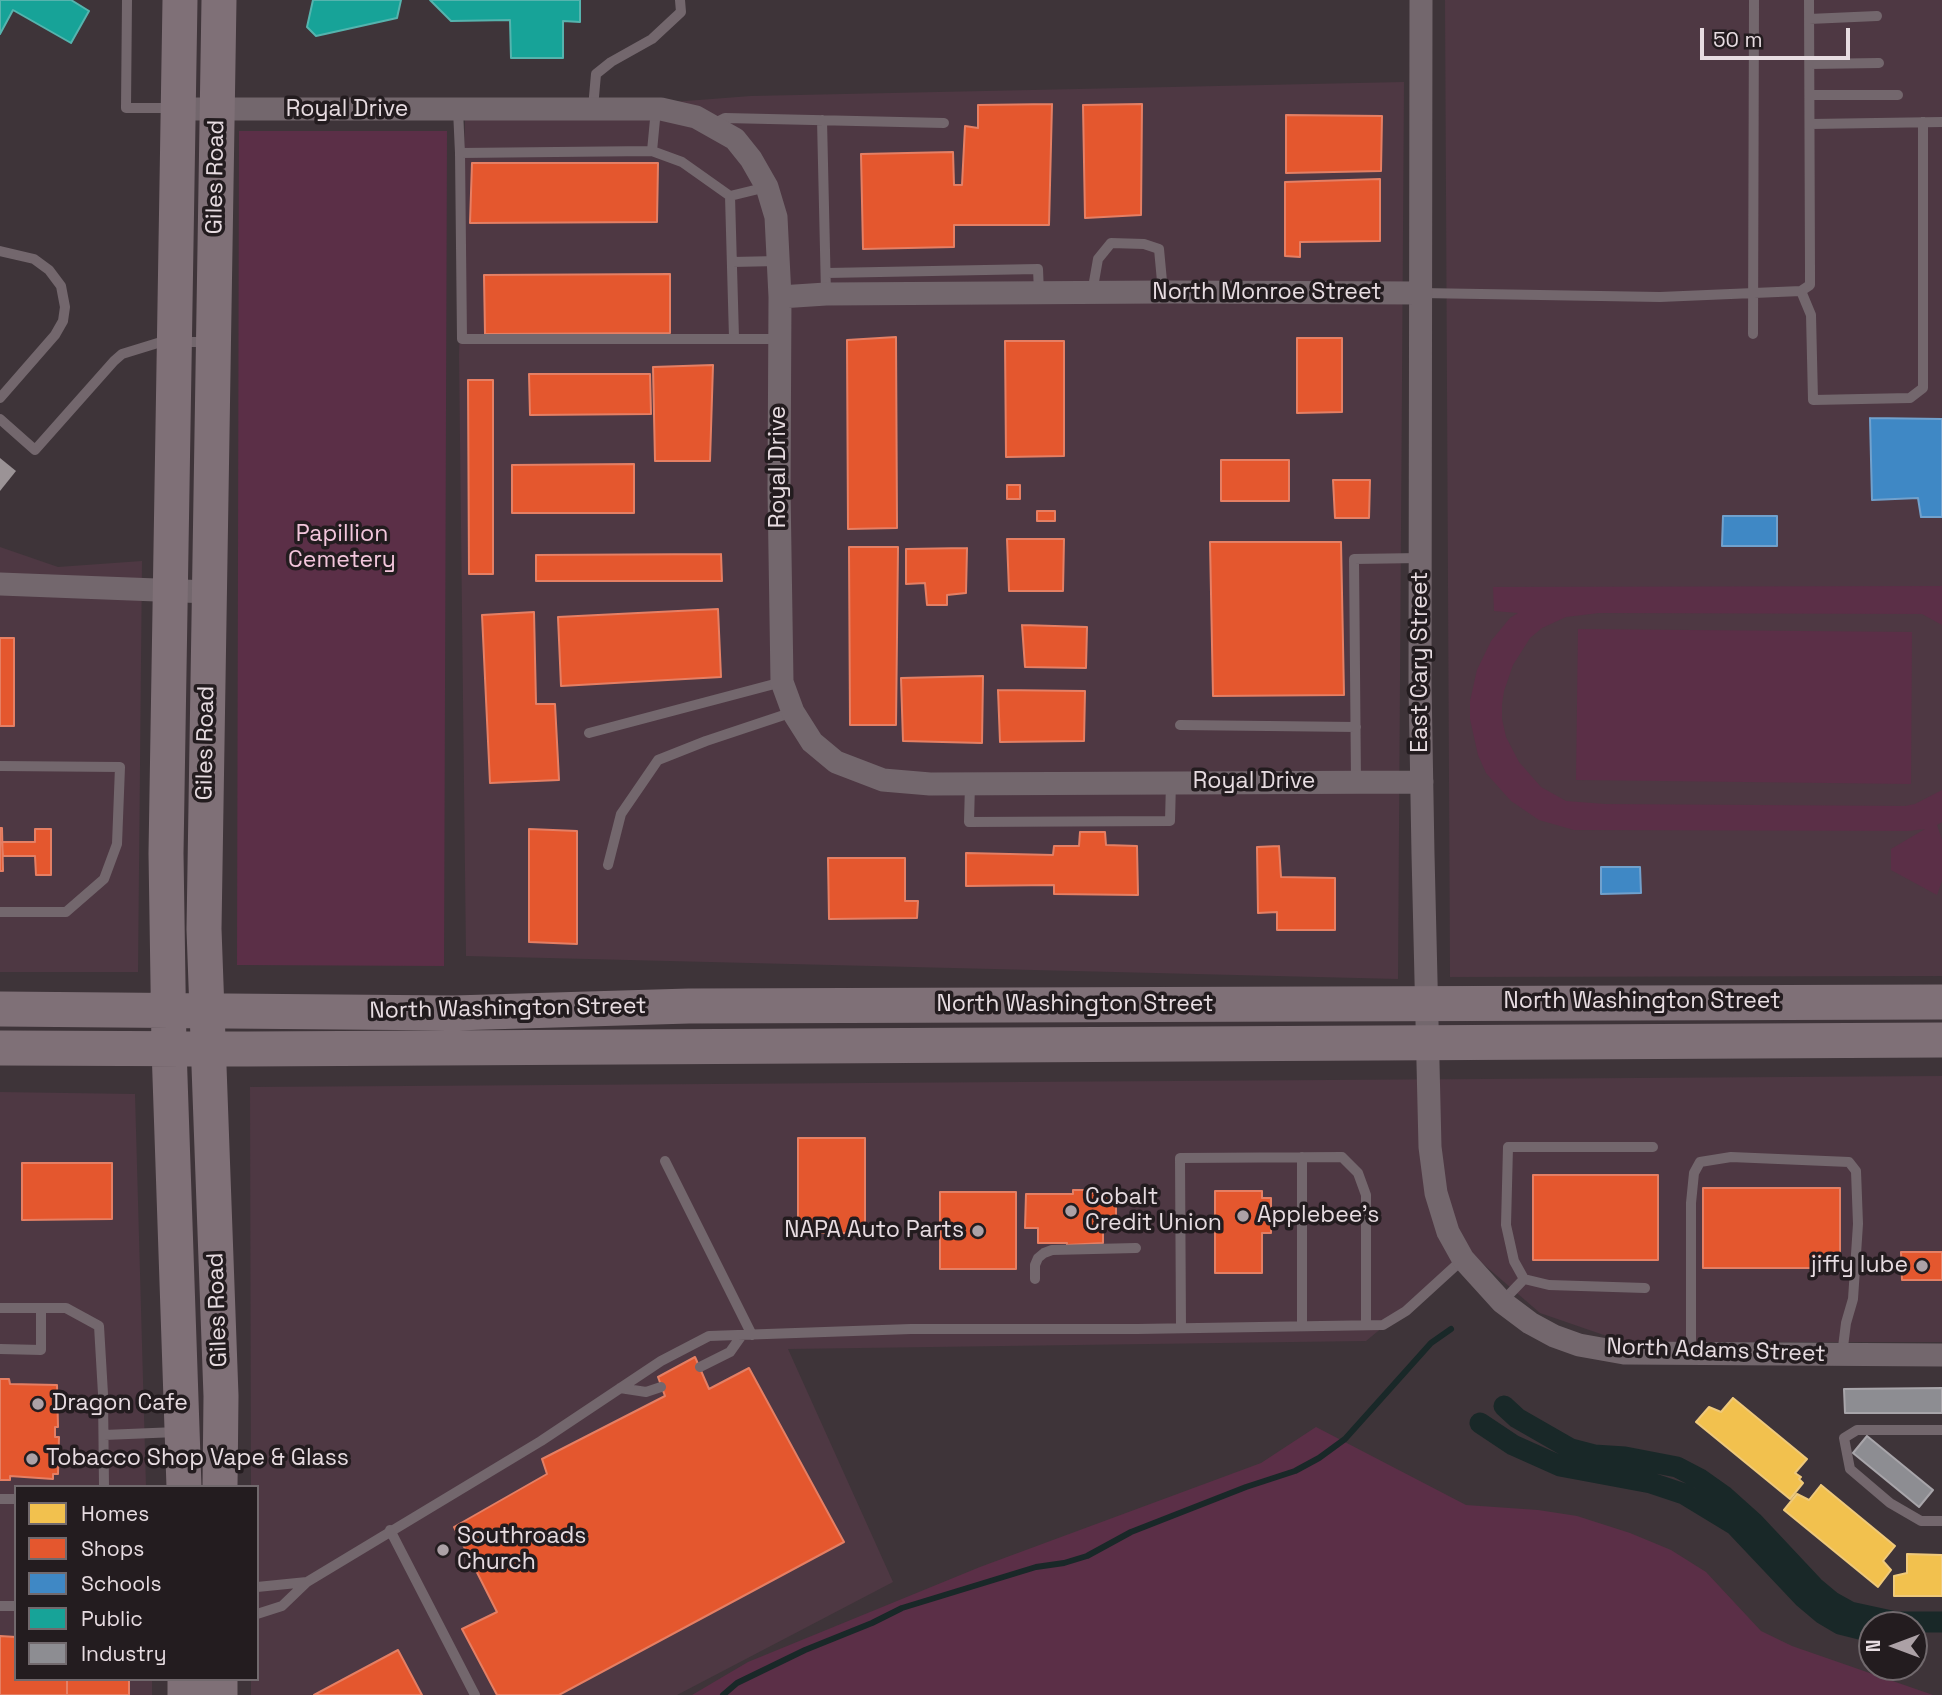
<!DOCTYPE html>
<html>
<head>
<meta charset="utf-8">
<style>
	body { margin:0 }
	#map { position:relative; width:1942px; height:1695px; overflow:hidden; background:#3e3439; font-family:"Space Grotesk",sans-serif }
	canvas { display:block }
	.legend { position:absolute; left:14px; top:1485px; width:245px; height:196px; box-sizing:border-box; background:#231c1f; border:2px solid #71696d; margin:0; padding:9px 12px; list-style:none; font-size:21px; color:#e7dce1 }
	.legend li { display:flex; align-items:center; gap:14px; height:35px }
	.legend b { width:35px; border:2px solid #71696d }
	.north { position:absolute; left:1858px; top:1611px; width:70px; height:70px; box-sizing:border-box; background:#231c1f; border:2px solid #71696d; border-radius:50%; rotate:270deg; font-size:19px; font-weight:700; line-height:28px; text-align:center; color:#e7dce1 }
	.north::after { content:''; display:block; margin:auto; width:24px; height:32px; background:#aca1a6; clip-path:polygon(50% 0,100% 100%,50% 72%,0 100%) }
	.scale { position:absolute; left:1700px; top:28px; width:150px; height:32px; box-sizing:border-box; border:4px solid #e7dce1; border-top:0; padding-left:9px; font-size:21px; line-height:24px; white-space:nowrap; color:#e7dce1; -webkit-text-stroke:5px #231c1f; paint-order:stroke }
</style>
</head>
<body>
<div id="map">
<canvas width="1942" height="1695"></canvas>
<ul class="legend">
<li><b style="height:19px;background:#f2c14e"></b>Homes</li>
<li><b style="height:19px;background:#e4572e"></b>Shops</li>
<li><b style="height:19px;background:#3f88c5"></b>Schools</li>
<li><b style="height:19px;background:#17a398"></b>Public</li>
<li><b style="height:19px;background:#8d8d92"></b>Industry</li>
</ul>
<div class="north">N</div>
<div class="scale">50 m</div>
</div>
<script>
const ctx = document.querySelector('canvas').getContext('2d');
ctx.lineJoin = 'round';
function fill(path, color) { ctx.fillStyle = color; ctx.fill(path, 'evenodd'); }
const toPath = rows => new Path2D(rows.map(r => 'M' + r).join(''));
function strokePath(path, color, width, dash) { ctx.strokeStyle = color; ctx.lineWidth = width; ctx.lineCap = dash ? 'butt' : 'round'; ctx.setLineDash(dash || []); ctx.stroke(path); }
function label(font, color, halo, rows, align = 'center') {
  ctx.font = font + ' "Space Grotesk",sans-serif'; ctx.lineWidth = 7; ctx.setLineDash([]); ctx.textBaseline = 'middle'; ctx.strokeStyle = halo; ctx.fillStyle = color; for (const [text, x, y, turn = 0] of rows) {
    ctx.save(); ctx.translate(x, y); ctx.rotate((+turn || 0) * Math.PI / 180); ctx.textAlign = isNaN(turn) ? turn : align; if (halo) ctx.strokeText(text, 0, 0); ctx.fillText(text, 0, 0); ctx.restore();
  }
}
const built = toPath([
	[1445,0,1942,0,1942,976,1450,977],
	[1404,82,1398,979,466,956,459,356,465,118,751,96],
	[0,547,58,567,142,561,138,972,0,972],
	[1942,1076,1942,1342,1624,1342,1540,1313,1474,1256,1424,1293,1366,1341,788,1349,893,1582,677,1695,251,1695,251,1679,257,1679,257,1487,251,1487,250,1087],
	[0,1092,135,1094,146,1487,16,1487,16,1679,152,1679,152,1695,0,1695]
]);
const green = toPath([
	[239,131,447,131,444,966,237,965],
	[1942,586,1942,625,1922,614,1599,613,1566,617,1542,628,1530,638,1513,665,1504,691,1502,704,1502,719,1506,737,1519,762,1541,787,1566,801,1605,804,1905,806,1915,804,1942,790,1942,822,1937,825,1942,840,1942,881,1937,895,1891,870,1891,849,1925,829,1908,831,1574,830,1539,820,1511,801,1486,773,1478,755,1470,719,1470,701,1477,670,1491,641,1510,618,1518,613,1494,611,1493,587],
	[1578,629,1912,632,1911,784,1576,780],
	[1316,1427,1466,1505,1538,1510,1577,1516,1630,1533,1671,1550,1706,1572,1761,1631,1792,1646,1933,1695,692,1695,748,1662,980,1567,1261,1463]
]);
const homes = toPath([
	[1733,1398,1807,1459,1795,1473,1801,1477,1799,1479,1803,1483,1790,1499,1696,1422,1709,1407,1721,1412,1733,1398],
	[1821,1485,1895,1546,1883,1561,1891,1570,1878,1587,1784,1510,1797,1494,1809,1500,1821,1485],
	[1907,1554,1942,1555,1942,1596,1894,1596,1894,1576,1907,1573,1907,1554]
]);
const shops = toPath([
	[1052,104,1049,225,954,225,954,247,863,249,861,154,953,152,954,185,962,185,965,126,978,128,978,105,1052,104],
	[1142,104,1141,215,1085,218,1083,105,1142,104],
	[1286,115,1382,116,1381,171,1286,173,1286,115],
	[472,163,658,163,657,222,470,223,472,163],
	[1380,179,1380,241,1300,242,1300,257,1285,256,1285,182,1380,179],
	[670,274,670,333,485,334,484,275,670,274],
	[896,337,897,528,848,529,847,340,896,337],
	[1297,338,1342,338,1342,412,1297,413,1297,338],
	[1005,341,1064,341,1064,456,1006,457,1005,341],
	[713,365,710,461,655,461,653,367,713,365],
	[529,374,650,374,651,414,530,415,529,374],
	[468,380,493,380,493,574,469,574,468,380],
	[1221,460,1289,460,1289,501,1221,501,1221,460],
	[634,464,634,513,512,513,512,465,634,464],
	[1333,480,1370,480,1369,518,1335,518,1333,480],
	[1007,485,1020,485,1020,499,1007,499,1007,485],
	[1037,511,1055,511,1055,521,1037,521,1037,511],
	[1007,539,1064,539,1063,591,1009,591,1007,539],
	[1210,542,1341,542,1344,695,1213,696,1210,542],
	[849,547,898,547,896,725,850,725,849,547],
	[967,548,966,593,947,595,947,605,927,605,925,583,906,584,906,549,967,548],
	[721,554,722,581,536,581,536,555,721,554],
	[718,609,721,677,561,686,558,617,718,609],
	[534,612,536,704,555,704,559,780,490,783,482,615,534,612],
	[1022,625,1087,627,1086,668,1025,667,1022,625],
	[0,638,14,638,14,726,0,726,0,638],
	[983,676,982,743,903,741,901,678,983,676],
	[998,690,1085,691,1084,741,1000,742,998,690],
	[0,828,2,828,3,871,0,871,0,828],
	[35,829,51,829,51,875,36,875,35,856,3,856,2,842,35,842,35,829],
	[529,829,577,831,577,944,529,942,529,829],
	[1080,832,1105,832,1106,845,1137,846,1138,895,1054,894,1054,885,966,886,966,853,1053,855,1054,846,1079,846,1080,832],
	[1279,846,1281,877,1335,878,1335,930,1277,930,1277,912,1258,913,1257,847,1279,846],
	[828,858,905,858,905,901,918,901,917,918,829,919,828,858],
	[798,1138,865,1138,865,1233,798,1233,798,1138],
	[22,1163,112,1163,112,1219,22,1220,22,1163],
	[1533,1175,1658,1175,1658,1260,1533,1260,1533,1175],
	[1703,1188,1840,1188,1840,1268,1703,1268,1703,1188],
	[1073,1190,1086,1190,1086,1193,1116,1193,1116,1228,1103,1228,1103,1243,1067,1245,1067,1243,1038,1243,1038,1228,1025,1228,1026,1194,1073,1194,1073,1190],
	[1215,1191,1262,1191,1262,1198,1271,1198,1271,1233,1262,1233,1262,1273,1215,1273,1215,1191],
	[940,1192,1016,1192,1016,1269,940,1269,940,1192],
	[1901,1252,1942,1252,1942,1280,1902,1280,1901,1252],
	[695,1357,709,1389,749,1368,844,1542,559,1695,497,1695,462,1629,497,1612,454,1527,547,1474,542,1459,665,1396,658,1377,695,1357],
	[0,1379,9,1379,10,1384,57,1385,58,1427,55,1427,55,1437,59,1437,58,1474,53,1474,53,1479,10,1476,10,1480,0,1480,0,1379],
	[0,1636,16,1637,16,1679,67,1679,67,1695,0,1695,0,1636],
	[398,1650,422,1695,314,1695,398,1650],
	[67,1679,129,1679,129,1695,67,1695,67,1679]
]);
const schools = toPath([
	[1870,418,1942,419,1942,517,1921,517,1918,498,1872,500,1870,418],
	[1723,516,1777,516,1777,546,1722,546,1723,516],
	[1601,867,1640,867,1641,893,1601,894,1601,867]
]);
const public = toPath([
	[0,0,71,0,89,11,71,43,13,10,0,34,0,0],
	[313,0,401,0,397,18,316,36,307,27,313,0],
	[430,0,580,0,580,22,563,21,563,58,511,58,510,20,451,21,430,0]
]);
const industry = toPath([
	[1942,1388,1942,1413,1845,1413,1844,1389,1942,1388],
	[1867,1436,1933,1490,1919,1507,1853,1453,1867,1436]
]);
const stream = toPath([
	[723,1695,737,1683,805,1650,872,1623,902,1608,1036,1567,1064,1563,1087,1556,1131,1532,1246,1487,1295,1471,1319,1458,1345,1439,1431,1343,1451,1329]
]);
const canal = toPath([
	[1504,1406,1517,1418,1571,1449,1594,1455,1625,1457,1677,1467,1700,1479,1724,1496,1753,1522,1814,1587,1832,1602,1850,1612,1896,1622,1942,1622],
	[1480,1423,1513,1445,1560,1466,1651,1483,1684,1494,1735,1525,1804,1598,1823,1614,1840,1624,1872,1632]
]);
const building = toPath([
	[0,458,16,471,0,491]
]);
const service = toPath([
	[127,0,126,108,173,108],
	[1809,19,1877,16],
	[1810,64,1879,63],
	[1810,95,1898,95],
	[593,108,596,74,611,62,652,39,681,12,680,0],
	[458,110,460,153],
	[822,120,826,294],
	[713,124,725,118,944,123],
	[1811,124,1942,122],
	[652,151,656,109],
	[767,187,730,196,682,162,652,151,460,153,462,339,779,339],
	[730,196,734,338],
	[0,251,34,259,49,270,61,286,65,307,63,321,55,335,0,398],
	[732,262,778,261],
	[827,273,1038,269,1039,293],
	[1801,291,1811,315,1813,400,1910,398,1923,388,1923,122],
	[1092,293,1098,259,1111,243,1144,244,1159,249,1163,292],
	[1421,293,1660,297,1801,291,1810,285,1810,273,1809,0],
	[1753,334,1754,0],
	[0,419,35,450,114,361,122,354,161,342,210,342],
	[1180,725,1356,727],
	[589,733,782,682],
	[0,766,120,767,117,844,104,879,66,912,0,912],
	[1356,783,1354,559,1420,558],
	[970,784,969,822,1170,821,1171,782],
	[608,865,621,814,658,760,706,741,793,712],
	[1302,1157,1302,1326],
	[665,1161,752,1335],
	[1035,1279,1035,1265,1038,1258,1044,1253,1052,1250,1136,1248],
	[1524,1279,1514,1261,1506,1225,1508,1147,1653,1147],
	[1502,1302,1524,1279,1549,1285,1645,1288],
	[0,1308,66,1308,99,1326,103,1394,104,1487],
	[1181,1327,1180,1158,1342,1157,1358,1173,1366,1195,1366,1325],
	[0,1349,41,1350,41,1308],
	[1691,1354,1691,1203,1694,1173,1700,1162,1731,1157,1849,1162,1856,1171,1858,1224,1853,1299,1846,1323,1842,1355],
	[700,1367,730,1352,742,1335],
	[620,1388,646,1392,661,1387],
	[1942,1430,1857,1430,1844,1438,1850,1469,1890,1503,1921,1521,1942,1521],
	[104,1435,177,1432],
	[0,1499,16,1499],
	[390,1530,475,1695],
	[257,1587,307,1582],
	[0,1606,16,1606],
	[257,1614,282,1606,307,1582,541,1441,661,1361,709,1336,911,1329,1137,1329,1383,1325,1406,1311,1463,1259]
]);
const minor = toPath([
	[1421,0,1420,684,1423,854,1430,1147,1436,1193,1448,1232,1463,1259,1502,1302,1530,1323,1554,1336,1579,1345,1624,1353,1942,1355],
	[178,109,661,109,696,117,735,139,751,159,767,187,776,217,780,297,779,489,782,682,793,712,812,742,836,762,883,780,930,784,1422,782],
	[780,297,826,294,1163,292,1421,293],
	[0,584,209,592]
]);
const primary = toPath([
	[180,0,166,853,169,1048,184,1487],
	[219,0,204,929,221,1396,220,1487],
	[0,1009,454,1013,689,1006,1942,1002],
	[0,1048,247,1049,1942,1040],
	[185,1695,185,1679],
	[220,1695,220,1679]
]);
const markers = [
	[1071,1211,7,"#aca1a6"],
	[1243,1216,7,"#aca1a6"],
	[978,1231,7,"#aca1a6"],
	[1922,1266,7,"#aca1a6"],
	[38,1404,7,"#aca1a6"],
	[32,1459,7,"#aca1a6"],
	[443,1550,7,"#aca1a6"]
];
const streetNames = [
	["Royal Drive",347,110],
	["Giles Road",216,177,-89],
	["North Monroe Street",1267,293],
	["Royal Drive",779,467,-90],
	["East Cary Street",1421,662,-90],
	["Giles Road",206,743,-89],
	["Royal Drive",1254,782],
	["North Washington Street",1642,1002],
	["North Washington Street",1075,1005],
	["North Washington Street",508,1009,-1],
	["Giles Road",218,1310,-92],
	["North Adams Street",1716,1351,2]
];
const parkNames = [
	["Papillion",342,535],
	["Cemetery",342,561]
];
const poiNames = [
	["Cobalt",1085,1198],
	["Credit Union",1085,1224],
	["Applebee's",1257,1216],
	["NAPA Auto Parts",964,1231,"right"],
	["jiffy lube",1908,1266,"right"],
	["Dragon Cafe",52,1404],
	["Tobacco Shop Vape & Glass",46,1459],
	["Southroads",457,1537],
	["Church",457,1563]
];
fill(built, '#4e3843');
fill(green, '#5b2f47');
fill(homes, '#f2c14e');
strokePath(homes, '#efc97a', 2);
fill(shops, '#e4572e');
strokePath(shops, '#e57f64', 2);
fill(schools, '#3f88c5');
strokePath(schools, '#71a1cd', 2);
fill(public, '#17a398');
strokePath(public, '#55b4ae', 2);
fill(industry, '#8d8d92');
strokePath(industry, '#a8a5aa', 2);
strokePath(stream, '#192828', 6);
strokePath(canal, '#192828', 21);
fill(building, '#9b9396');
strokePath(service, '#73676d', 10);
strokePath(minor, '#73676d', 23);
strokePath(primary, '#7f7077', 35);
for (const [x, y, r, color] of markers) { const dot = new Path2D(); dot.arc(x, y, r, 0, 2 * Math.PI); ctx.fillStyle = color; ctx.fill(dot); strokePath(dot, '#231c1f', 2.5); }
label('23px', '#e7dce1', '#231c1f', streetNames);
label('23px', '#f3c6dc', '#231c1f', parkNames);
label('23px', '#e7dce1', '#231c1f', poiNames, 'left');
</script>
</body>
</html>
